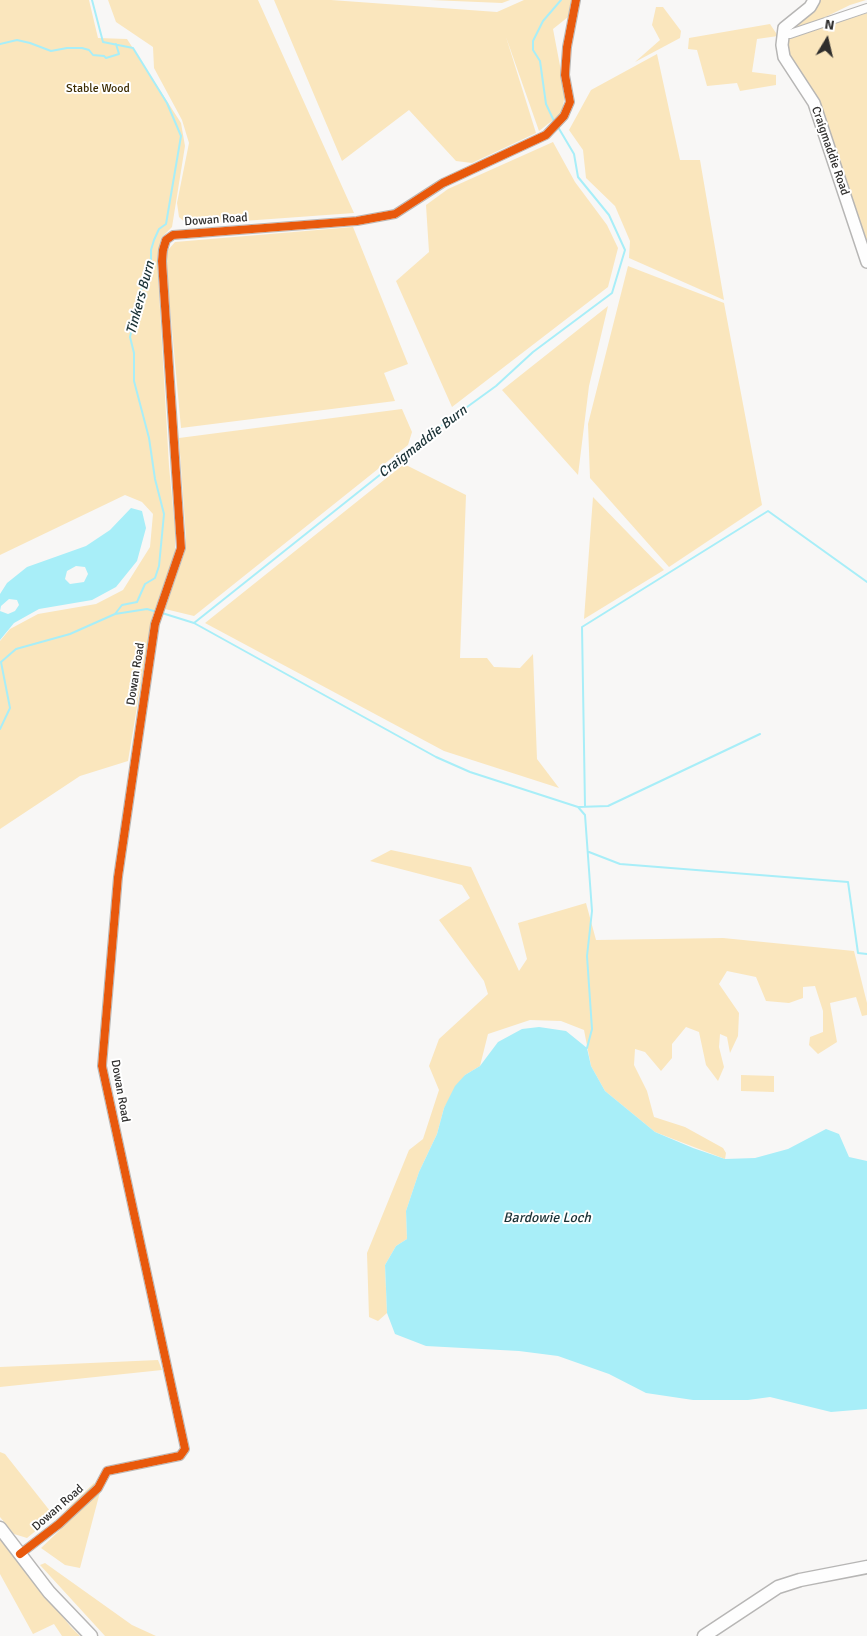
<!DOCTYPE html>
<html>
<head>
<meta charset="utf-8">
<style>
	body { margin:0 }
	#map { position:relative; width:867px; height:1636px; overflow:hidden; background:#f8f7f6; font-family:Signika,sans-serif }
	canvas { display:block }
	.north { position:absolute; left:802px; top:15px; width:50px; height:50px; -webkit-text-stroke:4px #fff; paint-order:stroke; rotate:9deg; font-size:14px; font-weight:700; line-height:20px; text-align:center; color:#2f2e2d }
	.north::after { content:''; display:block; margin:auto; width:18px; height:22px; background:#2f2e2d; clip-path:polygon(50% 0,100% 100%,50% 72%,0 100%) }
</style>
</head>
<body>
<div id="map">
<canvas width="867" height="1636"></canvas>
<div class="north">N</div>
</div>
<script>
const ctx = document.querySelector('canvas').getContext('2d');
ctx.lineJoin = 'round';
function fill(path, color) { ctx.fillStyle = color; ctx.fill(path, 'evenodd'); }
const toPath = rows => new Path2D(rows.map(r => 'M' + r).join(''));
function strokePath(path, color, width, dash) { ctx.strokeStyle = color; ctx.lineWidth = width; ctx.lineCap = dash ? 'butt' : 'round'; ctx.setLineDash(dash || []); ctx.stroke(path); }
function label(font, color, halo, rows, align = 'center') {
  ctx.font = font + ' Signika,sans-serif'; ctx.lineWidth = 4; ctx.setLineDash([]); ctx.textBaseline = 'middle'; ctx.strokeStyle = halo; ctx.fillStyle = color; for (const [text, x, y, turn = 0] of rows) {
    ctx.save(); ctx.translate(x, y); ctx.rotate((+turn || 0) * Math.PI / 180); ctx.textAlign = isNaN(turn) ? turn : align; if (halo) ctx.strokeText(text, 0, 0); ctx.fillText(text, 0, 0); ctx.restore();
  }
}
const green = toPath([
	[0,0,89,0,98,38,127,39,181,123,185,146,172,227,161,238,157,258,169,466,175,530,175,553,152,617,128,761,80,776,0,829,0,641,10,629,38,614,96,604,123,590,150,547,153,514,142,502,125,495,0,555],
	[108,0,258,0,354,213,188,225,179,217,177,203,189,143,182,120,154,68,153,47,116,22],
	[274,0,331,0,497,12,524,0,571,0,568,17,553,29,565,92,562,113,539,131,506,37,536,133,472,163,456,161,409,110,342,161],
	[430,0,510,0,502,3],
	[818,0,866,0,850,5,805,27,793,30,789,27],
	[656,7,663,7,681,31,680,38,635,62,660,40,652,25],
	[867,13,867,250,817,96,789,59,787,39],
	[770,24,778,36,757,39,752,72,776,75,776,85,740,91,737,83,707,86,697,50,688,49,689,38],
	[657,54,680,160,700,160,724,300,629,258,630,241,615,206,586,178,583,150,569,130,591,90],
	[553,142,575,182,607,225,618,248,608,287,452,407,396,281,429,252,426,205,448,189],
	[353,227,408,364,384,373,395,401,181,428,166,264,168,250,175,242],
	[628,266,724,303,762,505,669,567,590,478,588,424],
	[608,306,589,386,578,475,502,390],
	[402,409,412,432,408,445,194,616,165,609,184,554,186,538,179,438],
	[404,464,466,495,460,658,487,658,494,667,520,668,533,654,537,759,559,788,444,751,205,623],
	[593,497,664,570,584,619],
	[391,850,471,867,519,971,527,959,518,923,586,903,596,940,723,938,854,951,867,1003,867,1015,862,1016,856,997,830,1003,837,1042,818,1054,809,1045,810,1037,823,1032,823,1011,815,986,803,987,803,998,789,1003,766,1001,756,977,727,971,719,984,739,1013,738,1036,730,1053,727,1037,720,1034,719,1047,724,1067,718,1081,706,1065,699,1032,686,1027,672,1044,672,1058,661,1071,645,1052,635,1049,634,1065,647,1091,654,1117,685,1127,723,1148,726,1153,725,1159,655,1132,605,1091,591,1066,584,1030,561,1021,530,1020,488,1034,480,1066,465,1075,444,1108,437,1134,419,1172,406,1211,407,1239,396,1246,385,1265,387,1313,378,1321,369,1317,367,1253,409,1150,423,1139,439,1090,429,1066,439,1039,488,994,484,981,439,920,470,898,462,885,370,861],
	[741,1075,774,1076,774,1092,741,1091],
	[158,1360,162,1370,0,1387,0,1367],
	[0,1452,5,1454,54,1516,27,1538,14,1534,0,1517],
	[94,1483,100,1492,80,1568,65,1565,41,1548,60,1530,66,1510],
	[0,1539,71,1627,80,1636,62,1636,54,1624,33,1634,0,1574],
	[45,1563,132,1625,156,1636,105,1636,40,1565]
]);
const water = toPath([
	[131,508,142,511,146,528,137,561,116,587,92,600,39,609,14,623,0,640,0,611,8,614,15,611,19,605,17,600,9,599,1,606,0,611,0,594,7,583,27,567,86,546,110,530],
	[76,566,85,567,88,574,84,582,70,584,65,579,67,571],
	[539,1027,566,1031,587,1048,591,1066,605,1091,655,1132,693,1148,725,1159,755,1158,788,1149,826,1129,839,1134,849,1157,867,1161,867,1409,831,1412,770,1397,748,1400,693,1400,646,1393,609,1374,558,1356,519,1351,426,1346,395,1334,387,1313,385,1265,396,1246,407,1239,406,1211,419,1172,437,1134,444,1108,455,1086,465,1075,480,1066,498,1042,522,1029]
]);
const stream = toPath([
	[92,0,103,42,133,48,167,103,181,136,166,224,159,229,154,240,151,250,151,268,141,290,130,337,134,353,134,381,149,438,155,479,164,514,159,566,155,578,145,584,137,602,122,605,115,614],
	[0,44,17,40,30,43,51,51,67,48,82,48,89,50,93,55,104,56,106,58,119,54,116,44],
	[554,121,546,104,540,61,533,50,533,41,543,21,561,0],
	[162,613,194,623,445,423,496,386,533,352,612,293,625,250,609,215,578,177,574,154,558,127],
	[194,623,436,757,470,772,578,807,585,815,592,911,587,956,592,1029,587,1048],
	[0,729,10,708,1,662,16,649,70,634,115,614,147,609,157,612],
	[585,806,582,627,768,511,867,582],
	[578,807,608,806,760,734],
	[589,852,620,864,848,882,858,953,867,954]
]);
const street = toPath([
	[782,34,790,34,867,8],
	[20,1554,59,1524,98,1488,107,1471,180,1456,185,1449,102,1066,118,877,155,624,181,548,162,261,163,250,166,240,173,235,357,221,395,214,443,183,546,135,564,116,570,102,565,75,567,47,576,0]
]);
const secondary = toPath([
	[814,0,810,7,784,28,782,45,784,57,814,103,867,262]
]);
const primary = toPath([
	[0,1528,49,1592,91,1636],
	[704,1636,778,1587,800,1580,867,1567]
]);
const cycleway = toPath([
	[20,1554,59,1524,98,1488,107,1471,180,1456,185,1449,102,1066,118,877,155,624,181,548,162,261,163,250,166,240,173,235,357,221,395,214,443,183,546,135,564,116,570,102,565,75,567,47,576,0]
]);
const parkNames = [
	["Stable Wood",98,89]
];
const streetNames = [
	["Craigmaddie Road",830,151,71],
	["Dowan Road",216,220,-4],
	["Dowan Road",136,674,-81],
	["Dowan Road",120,1091,80],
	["Dowan Road",58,1508,-41]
];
const waterNames = [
	["Tinkers Burn",141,298,-75],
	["Craigmaddie Burn",423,442,-38],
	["Bardowie Loch",547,1218]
];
fill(green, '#fae6bd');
fill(water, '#a8eef8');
strokePath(stream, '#a8eef8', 2);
strokePath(street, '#b7b6b5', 10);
strokePath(secondary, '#b7b6b5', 14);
strokePath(primary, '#b7b6b5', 15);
strokePath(street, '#fefefe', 8);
strokePath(secondary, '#fefefe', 11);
strokePath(primary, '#fefefe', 12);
strokePath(cycleway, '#e8590c', 8);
label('12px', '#3d2d03', '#fff', parkNames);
label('12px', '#2f2e2d', '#fff', streetNames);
label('italic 14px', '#1b3236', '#fff', waterNames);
</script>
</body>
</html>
